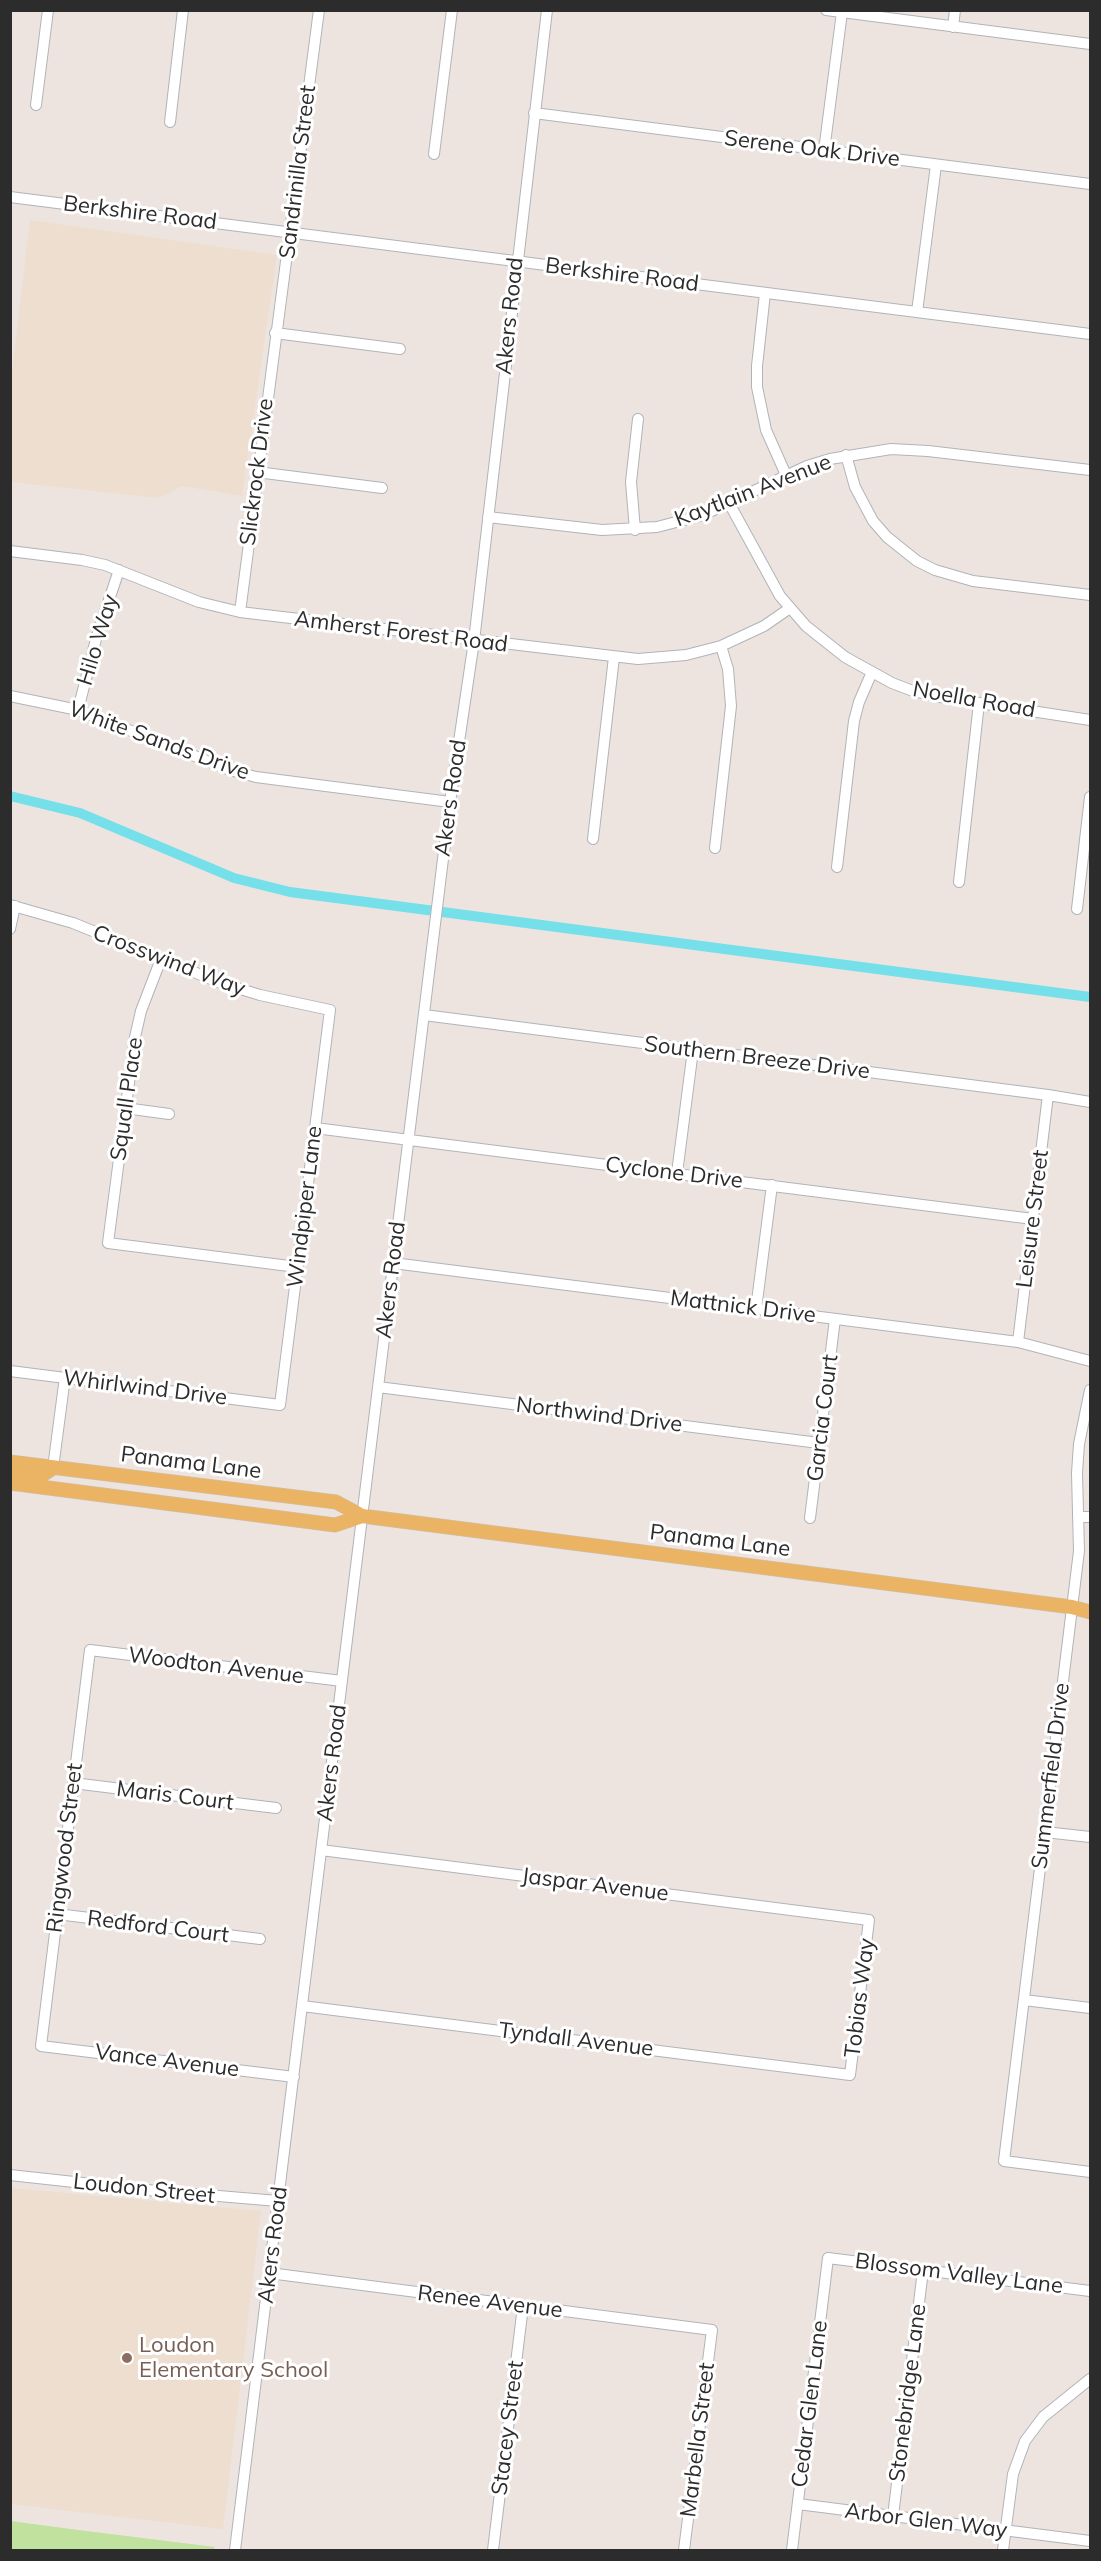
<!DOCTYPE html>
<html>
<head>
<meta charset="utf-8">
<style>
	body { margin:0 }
	#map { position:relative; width:1101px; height:2561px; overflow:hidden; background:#ede4df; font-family:Mulish,sans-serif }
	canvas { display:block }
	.frame { position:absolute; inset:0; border:12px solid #2c2c2c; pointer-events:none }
</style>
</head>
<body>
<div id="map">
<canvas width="1101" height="2561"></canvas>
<div class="frame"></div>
</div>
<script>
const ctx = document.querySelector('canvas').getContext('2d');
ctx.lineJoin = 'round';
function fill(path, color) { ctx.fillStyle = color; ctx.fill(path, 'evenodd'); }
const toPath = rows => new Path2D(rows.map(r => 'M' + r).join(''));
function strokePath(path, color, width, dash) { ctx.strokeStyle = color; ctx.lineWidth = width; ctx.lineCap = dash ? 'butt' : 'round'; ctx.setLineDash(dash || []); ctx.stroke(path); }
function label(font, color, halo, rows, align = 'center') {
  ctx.font = font + ' Mulish,sans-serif'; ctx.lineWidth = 6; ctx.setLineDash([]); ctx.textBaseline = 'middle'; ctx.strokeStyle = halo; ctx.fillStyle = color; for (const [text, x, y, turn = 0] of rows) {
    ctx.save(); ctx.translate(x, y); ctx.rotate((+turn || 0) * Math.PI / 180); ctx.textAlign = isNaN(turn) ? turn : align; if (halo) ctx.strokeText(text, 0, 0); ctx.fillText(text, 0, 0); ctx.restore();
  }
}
const education = toPath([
	[30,220,277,255,242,496,182,486,159,498,11,482,11,381],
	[11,2188,261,2211,223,2529,11,2504]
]);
const green = toPath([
	[11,2521,78,2530,215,2547,213,2550,11,2550]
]);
const canal = toPath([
	[10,796,80,813,234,878,290,892,1090,997]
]);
const minor = toPath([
	[826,10,1090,44],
	[953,27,955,10],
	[36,105,48,10],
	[534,113,1090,184],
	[170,122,183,10],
	[824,151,842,12],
	[434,154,452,10],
	[10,197,1090,334],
	[765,293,757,366,757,387,766,430,786,475],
	[917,312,936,165],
	[275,333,400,349],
	[846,455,855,487,873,521,887,537,917,561,935,570,973,581,1090,595],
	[257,472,382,488],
	[729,503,780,596,806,626,845,657,892,683,913,691,934,696,1090,720],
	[488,517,602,530,657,527,703,515,807,466,830,459,891,449,928,451,1090,470],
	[635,530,631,482,638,419],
	[10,551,82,560,105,565,199,602,240,612,638,659,686,655,721,646,764,626,790,608],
	[240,612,319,10],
	[10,696,78,710,230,770,256,777,450,802],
	[78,710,96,639,119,570],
	[593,839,614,657],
	[715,848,731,706,728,669,721,646],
	[837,867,854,721,859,702,872,672],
	[959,882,979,703],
	[10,905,73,923,221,983,260,995,330,1010,280,1405,10,1371],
	[1077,909,1090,797],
	[10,929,15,906],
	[161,959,141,1011,135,1037,108,1243,297,1267],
	[424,1015,1048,1095,1090,1102],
	[125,1108,169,1114],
	[315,1128,1033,1219],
	[677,1173,693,1050],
	[393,1263,1018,1342,1090,1361],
	[756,1309,772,1185],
	[1018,1342,1048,1095],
	[378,1387,819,1443],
	[1090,1390,1079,1444,1077,1473,1079,1551,1004,2161,1090,2172],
	[53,1468,65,1377],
	[1078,1517,1090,1517],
	[810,1518,835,1319],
	[73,1783,276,1808],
	[1045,1832,1090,1837],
	[57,1914,260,1939],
	[1024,2000,1090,2008],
	[302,2006,850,2075,869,1920,321,1850],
	[294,2077,41,2046,90,1650,342,1681],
	[10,2175,147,2190,278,2201],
	[269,2273,712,2330,684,2550],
	[798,2504,1090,2541],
	[893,2516,923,2270],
	[235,2550,450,802,474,641,547,10],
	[493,2550,523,2306],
	[792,2550,828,2258,1090,2291],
	[1003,2550,1013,2474,1025,2441,1043,2417,1090,2379]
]);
const major = toPath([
	[10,1462,336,1502,362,1516,1072,1607,1090,1612],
	[13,1476,41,1476,53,1468],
	[10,1483,335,1525,362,1516]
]);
const markers = [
	[127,2358,6,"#8d6e63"]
];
const streetNames = [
	["Serene Oak Drive",812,149,7],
	["Sandrinilla Street",298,172,-83],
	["Berkshire Road",140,213,7],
	["Berkshire Road",622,275,7],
	["Akers Road",510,316,-84],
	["Slickrock Drive",257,472,-83],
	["Kaytlain Avenue",753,491,-21],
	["Amherst Forest Road",401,632,7],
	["Hilo Way",98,640,-73],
	["Noella Road",974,700,10],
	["White Sands Drive",159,741,20],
	["Akers Road",451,798,-82],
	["Crosswind Way",169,961,21],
	["Southern Breeze Drive",757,1058,7],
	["Squall Place",127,1099,-82],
	["Cyclone Drive",674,1173,7],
	["Windpiper Lane",305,1207,-83],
	["Leisure Street",1033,1219,-83],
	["Akers Road",391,1280,-83],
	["Mattnick Drive",743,1307,7],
	["Whirlwind Drive",145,1388,7],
	["Northwind Drive",599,1415,7],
	["Garcia Court",823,1418,-83],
	["Panama Lane",191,1463,7],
	["Panama Lane",720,1541,7],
	["Woodton Avenue",216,1666,7],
	["Akers Road",332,1763,-83],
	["Summerfield Drive",1051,1776,-83],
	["Maris Court",175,1796,7],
	["Ringwood Street",65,1848,-83],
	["Jaspar Avenue",595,1885,7],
	["Redford Court",158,1927,7],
	["Tobias Way",860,1998,-83],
	["Tyndall Avenue",576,2040,7],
	["Vance Avenue",167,2061,7],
	["Loudon Street",144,2189,6],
	["Akers Road",273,2245,-83],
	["Blossom Valley Lane",959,2274,7],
	["Renee Avenue",490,2302,7],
	["Stonebridge Lane",908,2393,-83],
	["Cedar Glen Lane",810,2404,-83],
	["Stacey Street",508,2428,-83],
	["Marbella Street",698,2440,-83],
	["Arbor Glen Way",926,2521,7]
];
const educationNames = [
	["Loudon",139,2345],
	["Elementary School",139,2370]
];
fill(education, '#eddecf');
fill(green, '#c1e19e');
strokePath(canal, '#76e0ea', 10);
strokePath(minor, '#afb4bb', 12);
strokePath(major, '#c4c4c4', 15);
strokePath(minor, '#fff', 10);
strokePath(major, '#ebb465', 14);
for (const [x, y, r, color] of markers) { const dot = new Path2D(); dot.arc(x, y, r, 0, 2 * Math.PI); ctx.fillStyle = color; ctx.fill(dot); strokePath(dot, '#fff', 2); }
label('22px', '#2c2c2c', '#fff', streetNames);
label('22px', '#785e54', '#fff', educationNames, 'left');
</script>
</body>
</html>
